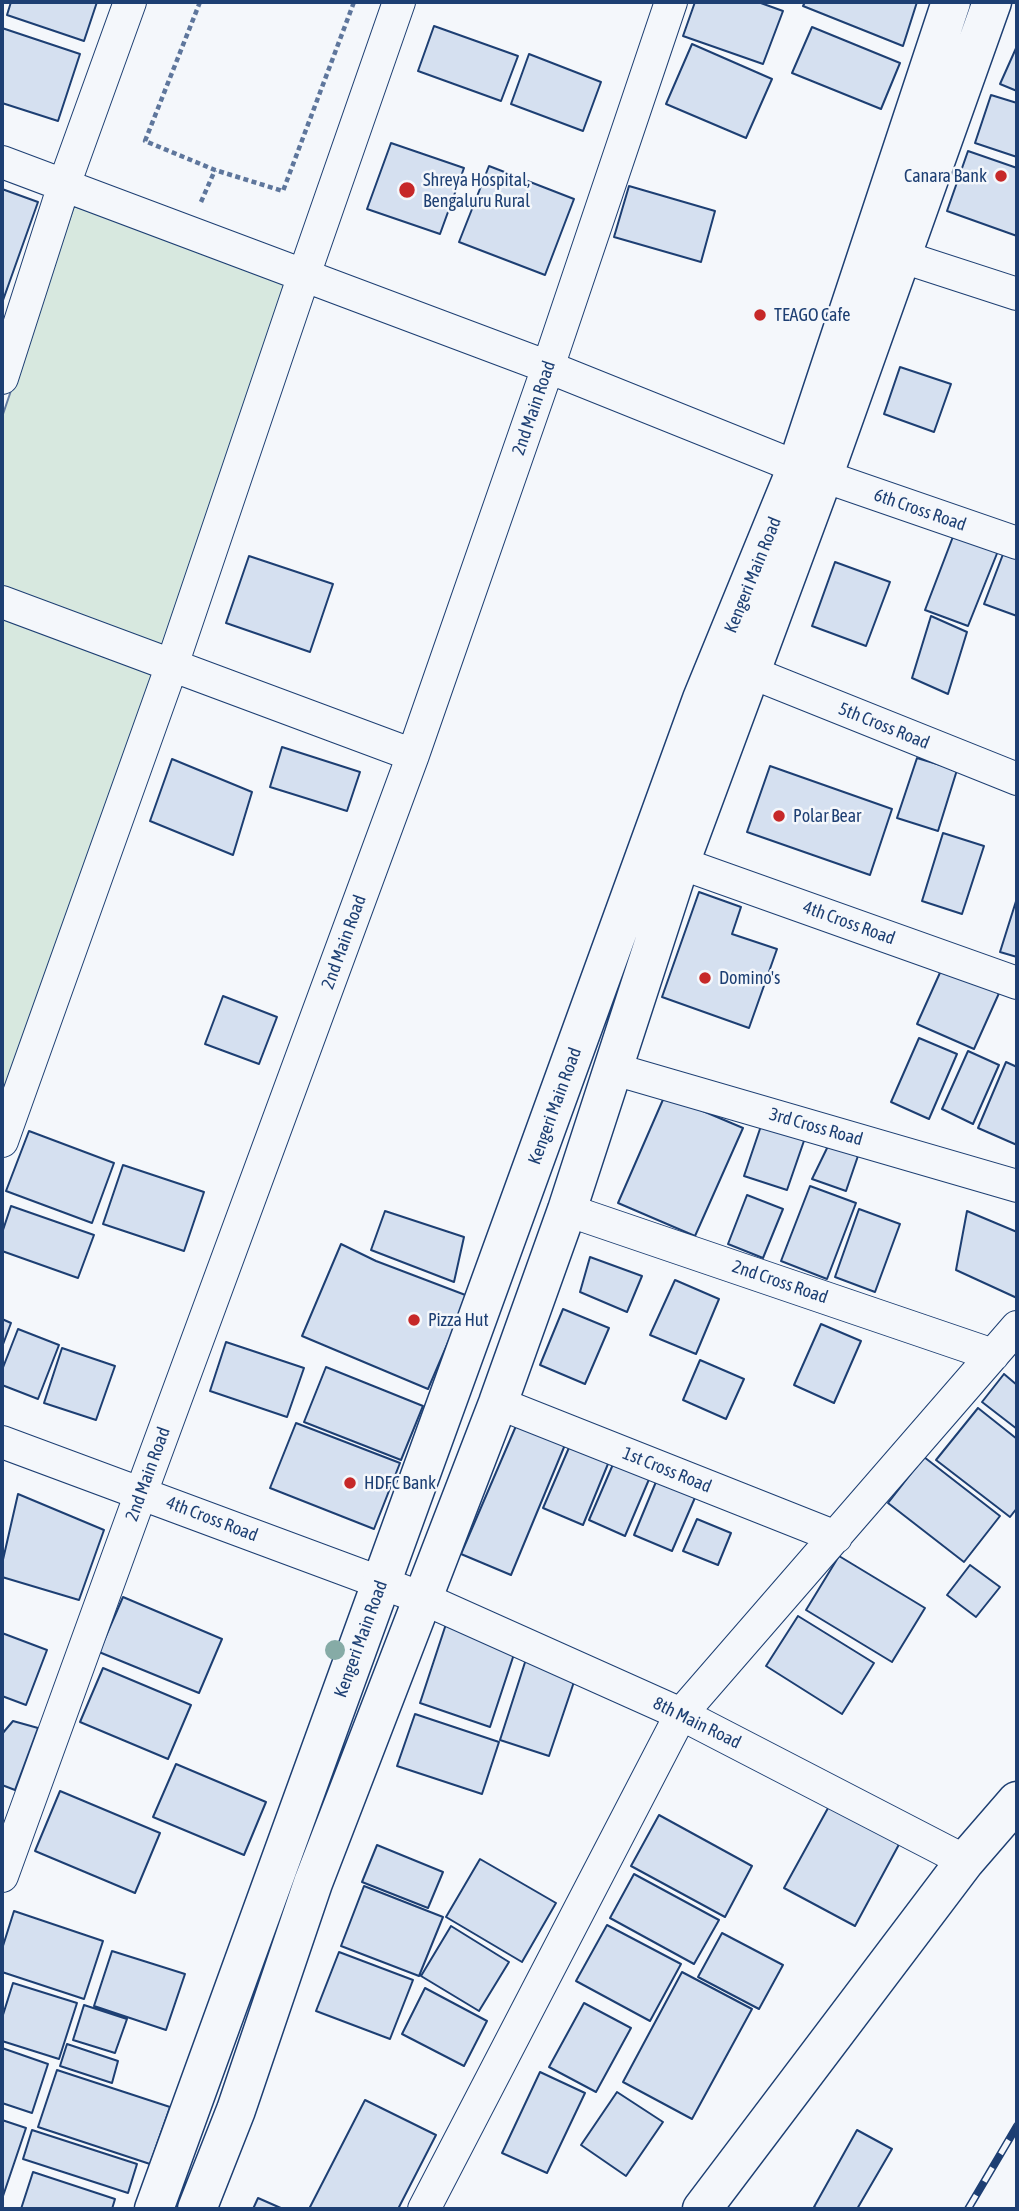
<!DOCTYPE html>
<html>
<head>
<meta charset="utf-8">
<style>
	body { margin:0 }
	#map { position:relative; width:1019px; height:2211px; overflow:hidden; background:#f4f7fb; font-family:"Asap Condensed",sans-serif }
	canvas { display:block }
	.frame { position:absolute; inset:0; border:4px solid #1d3f73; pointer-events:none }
</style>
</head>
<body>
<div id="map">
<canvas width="1019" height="2211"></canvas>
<div class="frame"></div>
</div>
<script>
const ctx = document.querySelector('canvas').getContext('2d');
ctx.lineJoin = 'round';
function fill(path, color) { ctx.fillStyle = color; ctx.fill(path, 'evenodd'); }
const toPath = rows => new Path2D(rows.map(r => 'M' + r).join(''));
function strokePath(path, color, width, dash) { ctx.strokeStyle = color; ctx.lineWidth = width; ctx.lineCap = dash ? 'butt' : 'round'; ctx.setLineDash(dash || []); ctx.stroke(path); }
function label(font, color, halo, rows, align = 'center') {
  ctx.font = font + ' "Asap Condensed",sans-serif'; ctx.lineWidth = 5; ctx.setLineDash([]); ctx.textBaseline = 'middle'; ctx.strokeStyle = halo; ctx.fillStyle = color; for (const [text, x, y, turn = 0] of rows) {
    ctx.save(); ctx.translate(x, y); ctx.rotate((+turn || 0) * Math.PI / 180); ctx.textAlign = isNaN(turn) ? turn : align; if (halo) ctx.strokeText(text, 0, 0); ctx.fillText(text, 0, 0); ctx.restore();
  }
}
const green = toPath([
	[74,206,290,279,165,646,2,591,2,417,74,206],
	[2,615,160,671,2,1113,2,615]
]);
const building = toPath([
	[11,2,97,2,84,41,7,15,11,2],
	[695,2,758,2,783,11,763,64,683,36,695,2],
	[805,2,917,2,903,46,803,6,805,2],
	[434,26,518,56,501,101,418,71,434,26],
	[812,27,900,63,881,109,792,73,812,27],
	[2,28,80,54,58,121,2,103,2,28],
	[692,44,772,79,746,138,666,104,692,44],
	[1017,46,1017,91,1000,84,1017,46],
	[529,54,601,82,583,131,511,104,529,54],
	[991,95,1017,103,1017,157,975,143,991,95],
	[391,143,464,168,440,234,367,209,391,143],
	[968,151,1017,168,1017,236,947,211,968,151],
	[489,166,574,199,545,275,459,242,489,166],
	[629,186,715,211,701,262,614,237,629,186],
	[2,189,38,202,2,303,2,189],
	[900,367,951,384,934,432,884,414,900,367],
	[954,534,998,551,968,626,925,610,954,534],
	[1005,549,1017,553,1017,616,984,604,1005,549],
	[249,556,333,584,310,652,226,623,249,556],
	[835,562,890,582,866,646,812,626,835,562],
	[931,616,967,632,948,694,912,678,931,616],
	[282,747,360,772,347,811,270,787,282,747],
	[917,758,957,770,938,831,897,818,917,758],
	[172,759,252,792,233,855,150,821,172,759],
	[770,766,892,809,870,875,747,832,770,766],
	[943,833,984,846,962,914,922,901,943,833],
	[699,892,741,907,732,934,777,949,749,1028,662,997,699,892],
	[1017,898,1017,957,1000,952,1017,898],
	[943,966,1000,991,974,1049,917,1024,943,966],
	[223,996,277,1017,259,1064,205,1044,223,996],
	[919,1038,957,1054,929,1119,891,1102,919,1038],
	[968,1051,999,1065,973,1124,942,1109,968,1051],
	[1006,1062,1017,1067,1017,1145,978,1128,1006,1062],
	[665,1095,743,1128,695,1236,618,1203,665,1095],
	[763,1120,806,1135,787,1190,744,1176,763,1120],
	[29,1131,114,1163,92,1223,6,1191,29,1131],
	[830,1142,859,1153,846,1191,812,1179,830,1142],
	[123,1165,204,1192,184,1251,103,1224,123,1165],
	[810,1186,856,1203,827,1279,781,1261,810,1186],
	[747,1195,783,1209,763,1258,728,1244,747,1195],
	[11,1206,94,1235,78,1278,2,1251,2,1233,11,1206],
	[859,1209,900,1224,875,1292,835,1277,859,1209],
	[385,1211,464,1237,454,1282,371,1250,385,1211],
	[967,1211,1017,1232,1017,1298,956,1270,967,1211],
	[341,1244,376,1261,468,1296,428,1389,302,1336,341,1244],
	[590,1257,642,1276,627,1312,580,1292,590,1257],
	[675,1280,719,1299,696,1354,650,1335,675,1280],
	[563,1309,609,1328,585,1384,540,1365,563,1309],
	[2,1319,11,1323,2,1347,2,1319],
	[821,1324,861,1341,834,1403,794,1385,821,1324],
	[18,1329,59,1345,38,1399,2,1385,2,1370,18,1329],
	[226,1342,304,1368,287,1417,210,1391,226,1342],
	[62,1348,115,1366,96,1420,44,1403,62,1348],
	[700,1360,744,1379,726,1419,683,1400,700,1360],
	[326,1367,423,1406,401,1460,304,1422,326,1367],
	[1004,1374,1017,1385,1017,1429,982,1402,1004,1374],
	[978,1408,1017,1439,1017,1508,1010,1517,936,1460,978,1408],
	[519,1419,567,1440,511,1575,461,1554,519,1419],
	[296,1423,400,1463,374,1529,270,1488,296,1423],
	[571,1443,610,1459,583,1525,543,1508,571,1443],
	[924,1457,1000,1516,964,1562,888,1503,924,1457],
	[614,1462,650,1477,625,1536,589,1520,614,1462],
	[658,1477,697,1493,672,1551,634,1535,658,1477],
	[18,1494,104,1530,79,1600,2,1577,2,1564,18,1494],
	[697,1519,731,1533,718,1565,683,1551,697,1519],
	[839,1556,925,1608,892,1662,806,1610,839,1556],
	[970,1565,1000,1587,976,1617,947,1595,970,1565],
	[123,1597,222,1639,199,1693,99,1652,123,1597],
	[798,1616,874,1663,842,1714,766,1666,798,1616],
	[447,1621,517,1645,490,1727,420,1703,447,1621],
	[2,1633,47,1650,26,1705,2,1696,2,1633],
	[528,1653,578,1670,549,1756,500,1740,528,1653],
	[103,1668,191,1705,168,1759,80,1722,103,1668],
	[415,1714,499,1742,482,1794,397,1766,415,1714],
	[13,1721,38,1728,15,1790,2,1785,2,1734,13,1721],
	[176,1764,266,1802,244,1855,153,1817,176,1764],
	[60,1791,160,1833,135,1893,35,1851,60,1791],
	[833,1799,903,1837,855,1926,784,1888,833,1799],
	[659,1815,752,1866,725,1917,631,1866,659,1815],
	[377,1845,443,1872,428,1908,362,1882,377,1845],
	[480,1859,556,1903,522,1962,446,1917,480,1859],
	[634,1874,719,1920,694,1964,610,1918,634,1874],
	[364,1886,443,1917,419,1976,341,1946,364,1886],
	[14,1911,103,1941,84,1999,2,1972,2,1949,14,1911],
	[607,1925,681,1964,650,2021,576,1981,607,1925],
	[451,1926,509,1962,479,2011,421,1976,451,1926],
	[722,1933,783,1965,759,2009,698,1977,722,1933],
	[112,1951,185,1974,166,2030,94,2006,112,1951],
	[339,1952,413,1980,390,2039,316,2011,339,1952],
	[682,1972,752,2009,692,2119,623,2082,682,1972],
	[13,1983,77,2003,59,2059,2,2041,2,2018,13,1983],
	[425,1988,487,2021,464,2066,402,2034,425,1988],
	[584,2003,631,2028,596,2092,549,2067,584,2003],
	[84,2005,127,2019,115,2053,73,2040,84,2005],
	[67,2044,118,2061,112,2083,60,2066,67,2044],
	[2,2048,48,2064,32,2113,2,2103,2,2048],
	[57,2070,170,2107,150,2164,38,2127,57,2070],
	[540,2072,585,2093,547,2173,502,2153,540,2072],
	[617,2092,663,2122,626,2176,581,2145,617,2092],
	[365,2100,436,2135,398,2209,309,2209,365,2100],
	[2,2120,26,2128,2,2199,2,2120],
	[32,2130,137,2164,128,2193,23,2159,32,2130],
	[857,2130,892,2149,857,2209,818,2209,814,2207,857,2130],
	[33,2172,115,2199,112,2209,21,2209,33,2172],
	[258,2198,283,2209,253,2209,258,2198]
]);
const path = toPath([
	[200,2,145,141,215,170,283,191,354,2],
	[201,202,215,170]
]);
const street = toPath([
	[2,162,548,367,797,467,1017,543],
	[900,256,1017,294],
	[2,378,64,185,130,2],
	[2,602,413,755],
	[750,672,1017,779],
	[680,863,1017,983],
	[614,1069,1017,1186],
	[2,1141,172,665,304,275,399,2],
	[567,1210,993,1355],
	[498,1403,836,1537],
	[2,1442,422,1598,681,1714,965,1861],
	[2,1876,141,1493,413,755,548,367,671,2],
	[424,2209,681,1714,1017,1327]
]);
const secondary = toPath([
	[702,2209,965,1861,1017,1801]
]);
const primary = toPath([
	[154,2209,702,699,797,467,951,2],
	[197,2209,236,2110,313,1883,498,1403,567,1210,680,863,823,477,992,2]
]);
const rail = toPath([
	[968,2209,1017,2126]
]);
const trees = [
	[335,1650]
];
const markers = [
	[1001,176,7,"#c62828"],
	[407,190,9,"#c62828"],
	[760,315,7,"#c62828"],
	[779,816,7,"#c62828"],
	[705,978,7,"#c62828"],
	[414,1320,7,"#c62828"],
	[350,1483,7,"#c62828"]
];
const poiNames = [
	["Canara Bank",987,176,"right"],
	["Shreya Hospital,",423,180],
	["Bengaluru Rural",423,201],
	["TEAGO Cafe",774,315],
	["Polar Bear",793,816],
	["Domino's",719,978],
	["Pizza Hut",428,1320],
	["HDFC Bank",364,1483]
];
const streetNames = [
	["2nd Main Road",534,408,-71],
	["6th Cross Road",920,510,19],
	["Kengeri Main Road",753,575,-68],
	["5th Cross Road",884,726,22],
	["4th Cross Road",849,923,20],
	["2nd Main Road",344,942,-70],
	["Kengeri Main Road",555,1106,-70],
	["3rd Cross Road",816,1127,16],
	["2nd Cross Road",780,1282,19],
	["1st Cross Road",667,1470,22],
	["2nd Main Road",148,1474,-70],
	["4th Cross Road",212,1519,21],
	["Kengeri Main Road",361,1639,-70],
	["8th Main Road",697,1723,26]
];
fill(green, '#d7e8df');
strokePath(green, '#687fa3', 2);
fill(building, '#d5e0f0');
strokePath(building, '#1d3f73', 2);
strokePath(street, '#1d3f73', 34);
strokePath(secondary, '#1d3f73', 41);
strokePath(primary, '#1d3f73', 41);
strokePath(path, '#5e769c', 4.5, [5, 3.5]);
strokePath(street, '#f4f7fb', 32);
strokePath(secondary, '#f4f7fb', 38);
strokePath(primary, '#f4f7fb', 38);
strokePath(rail, '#1d3f73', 8);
strokePath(rail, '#f4f7fb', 5, [16]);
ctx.fillStyle = '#86aba6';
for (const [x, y] of trees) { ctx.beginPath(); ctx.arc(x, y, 10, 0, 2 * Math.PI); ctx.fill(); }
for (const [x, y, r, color] of markers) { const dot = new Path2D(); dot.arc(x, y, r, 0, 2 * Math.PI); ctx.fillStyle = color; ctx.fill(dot); strokePath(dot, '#f4f7fb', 2.5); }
label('18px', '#1d3f73', '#f4f7fb', poiNames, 'left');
label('18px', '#1d3f73', '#f4f7fb', streetNames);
</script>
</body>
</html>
